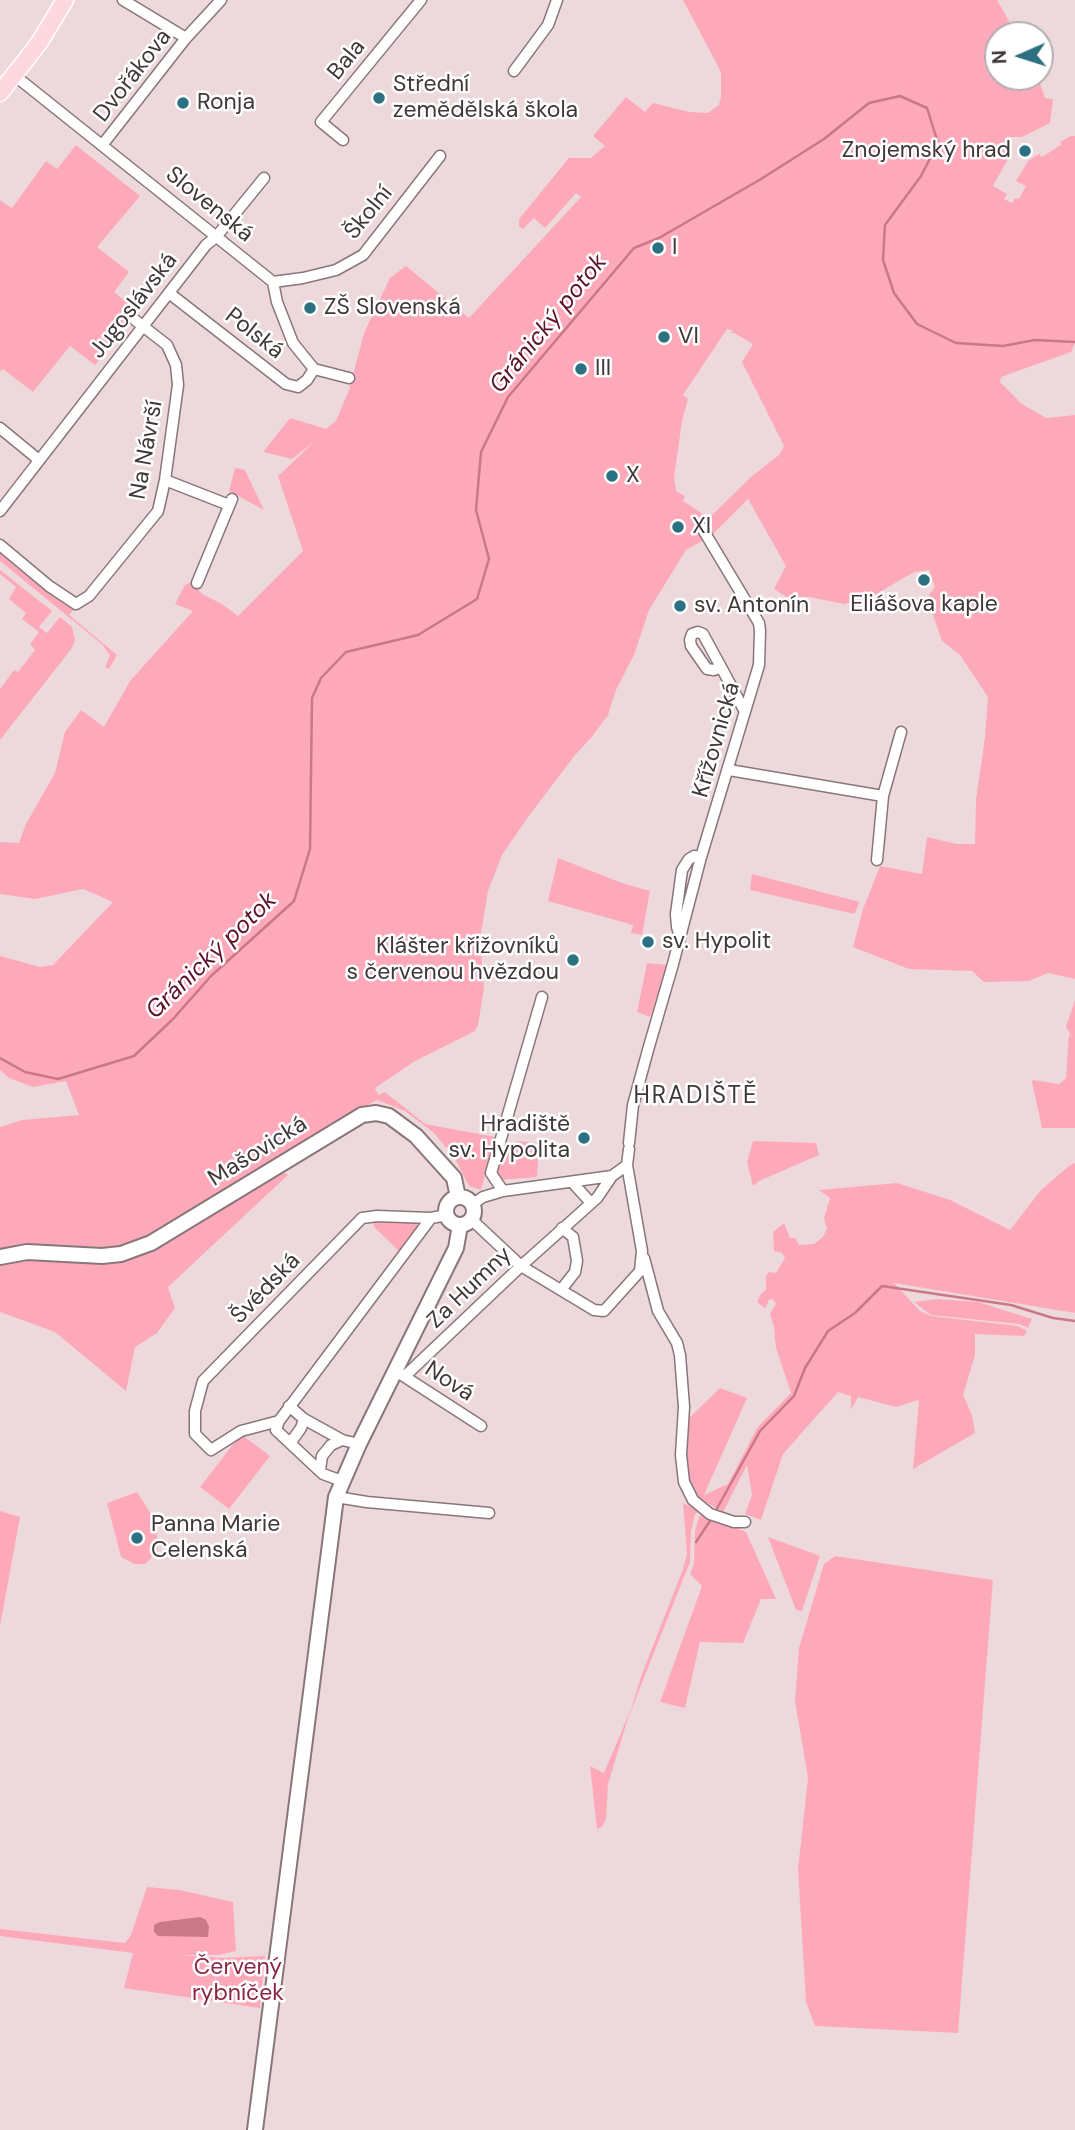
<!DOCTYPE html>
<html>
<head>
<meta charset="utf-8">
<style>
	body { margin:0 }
	#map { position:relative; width:1075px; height:2130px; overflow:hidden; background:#edd9dc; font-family:"DM Sans",sans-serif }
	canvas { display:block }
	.north { position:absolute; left:984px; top:21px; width:70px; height:70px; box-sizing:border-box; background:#fff; border:2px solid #b2afaf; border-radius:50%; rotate:267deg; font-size:19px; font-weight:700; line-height:28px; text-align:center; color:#3f3738 }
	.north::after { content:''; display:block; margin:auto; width:24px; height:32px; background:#2d7081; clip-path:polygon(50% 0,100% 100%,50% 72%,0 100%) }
</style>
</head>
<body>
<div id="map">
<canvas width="1075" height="2130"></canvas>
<div class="north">N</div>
</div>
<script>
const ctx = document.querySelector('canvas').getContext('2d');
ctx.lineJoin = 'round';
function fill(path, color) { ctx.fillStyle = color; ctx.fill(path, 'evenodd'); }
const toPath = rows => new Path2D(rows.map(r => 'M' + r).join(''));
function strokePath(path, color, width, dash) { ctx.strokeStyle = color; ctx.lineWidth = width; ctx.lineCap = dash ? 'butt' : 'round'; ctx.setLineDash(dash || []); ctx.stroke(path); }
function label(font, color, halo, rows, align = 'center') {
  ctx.font = font + ' "DM Sans",sans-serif'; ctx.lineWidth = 5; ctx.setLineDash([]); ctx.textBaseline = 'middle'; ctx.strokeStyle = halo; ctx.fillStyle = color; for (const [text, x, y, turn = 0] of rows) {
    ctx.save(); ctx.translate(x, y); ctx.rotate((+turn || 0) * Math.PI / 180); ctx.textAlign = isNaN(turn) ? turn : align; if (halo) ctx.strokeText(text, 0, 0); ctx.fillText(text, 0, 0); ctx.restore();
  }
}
const green = toPath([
	[683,0,997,0,1017,35,998,35,998,77,1038,77,1045,98,1053,99,1050,123,1022,137,1007,137,1009,157,993,186,1007,194,1004,199,1012,203,1015,198,1019,199,1026,186,1016,181,1028,161,1039,154,1042,157,1061,145,1060,142,1071,136,1075,136,1075,343,1071,352,1001,377,1000,382,1022,404,1046,418,1075,415,1075,979,1048,973,1029,981,984,982,972,971,909,969,853,947,863,909,880,866,922,874,927,837,957,844,975,844,976,800,985,737,988,697,960,655,942,641,927,598,935,587,929,570,914,572,875,595,844,604,809,597,786,597,774,589,786,566,748,499,711,536,686,550,649,610,634,655,616,690,608,715,591,738,575,755,528,817,502,855,488,891,480,939,484,988,478,1025,475,1031,415,1061,375,1088,378,1095,385,1092,425,1124,495,1137,481,1190,469,1186,454,1157,434,1133,405,1111,377,1100,347,1115,287,1155,148,1237,120,1247,102,1250,27,1246,0,1250,0,1127,22,1120,79,1115,66,1081,33,1087,9,1078,0,1070,0,956,40,967,53,965,113,902,83,889,35,899,0,894,0,842,19,843,26,824,55,773,65,732,81,710,104,727,130,681,193,611,175,604,185,585,192,582,202,594,222,604,238,616,303,551,278,476,314,442,292,459,263,452,290,418,326,429,336,421,349,390,364,333,390,278,406,266,469,318,581,197,576,193,545,228,534,218,523,229,519,226,519,219,569,158,591,158,605,146,593,136,626,97,645,112,653,103,689,112,708,113,719,105,721,96,721,72],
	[727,329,733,331,730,333,734,333,753,344,742,362,784,446,779,455,752,476,709,518,683,501,685,496,676,491,674,478,682,421,688,399,683,395],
	[76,145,140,196,97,247,129,272,114,292,138,311,95,365,70,346,33,392,3,369,0,371,0,200,12,208,46,161,57,169],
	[235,468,245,470,264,510,229,491],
	[0,549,53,591,73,610,69,615,117,655,109,669,105,667,110,656,103,645,0,561],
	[0,570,52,611,39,627,47,633,60,617,72,627,75,640,72,648,0,740,0,689,14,670,18,672,35,650,30,644,39,632,22,619,26,613,9,599,16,587,0,574],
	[558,858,622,883,650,891,642,935,631,933,633,925,548,901],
	[752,874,860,902,854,914,750,890],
	[647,963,668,965,650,1017,637,1012],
	[1075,1000,1075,1128,1042,1128,1032,1082,1033,1080,1059,1084,1066,1078,1069,1034,1073,1039,1066,1027],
	[517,1141,539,1143,537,1177,500,1180,496,1168,504,1143,516,1144],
	[753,1141,816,1143,819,1155,759,1181,753,1186,747,1162],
	[1075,1163,1075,1313,894,1283,920,1311,931,1316,1018,1326,1027,1331,1024,1336,975,1334,975,1355,963,1395,972,1415,975,1433,913,1469,919,1400,896,1407,858,1397,851,1410,851,1396,838,1392,783,1454,761,1520,745,1514,752,1495,747,1465,723,1512,697,1497,689,1486,685,1459,687,1420,720,1388,747,1398,704,1495,728,1484,757,1428,791,1393,776,1348,774,1327,770,1314,776,1304,773,1299,769,1300,765,1308,757,1302,761,1294,766,1290,766,1276,769,1272,776,1273,785,1258,782,1253,774,1251,773,1232,784,1223,790,1238,795,1238,799,1245,814,1244,823,1237,827,1228,824,1218,830,1198,819,1190,897,1183,950,1200,1010,1230,1041,1190,1069,1166],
	[283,1172,288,1175,168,1287,175,1308,157,1333,135,1347,126,1391,55,1332,0,1312,0,1263,27,1259,153,1249],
	[372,1221,415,1222,420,1228,402,1254,375,1228],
	[937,1299,978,1302,1032,1319,1028,1328,1019,1324,931,1315,914,1302],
	[241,1434,270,1456,229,1509,200,1487],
	[137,1492,156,1522,158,1551,145,1564,134,1564,121,1557,107,1503],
	[683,1503,699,1511,695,1514,691,1531,690,1562,628,1718,608,1784,606,1819,602,1827,597,1829,590,1766,604,1773,631,1709,642,1674,683,1569,687,1554],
	[0,1511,20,1517,0,1626],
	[703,1513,746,1532,776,1599,761,1599,743,1643,700,1642,685,1708,660,1702,702,1586,690,1574,694,1564,695,1531,699,1517],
	[768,1537,820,1556,802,1611,796,1610],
	[835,1556,993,1580,958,2033,815,2026,806,2002,798,1869,808,1778,795,1701,799,1648,824,1564],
	[147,1887,180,1890,233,1902,236,1951,219,1955,183,1955,222,1958,265,1956,260,2008,124,1988,133,1953,0,1936,0,1929,125,1943,131,1935]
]);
const water = toPath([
	[200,1917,206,1920,209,1927,208,1937,158,1936,154,1932,154,1925,160,1922]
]);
const stream = toPath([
	[0,1058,25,1072,58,1079,134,1056,173,1019,211,976,294,901,310,849,312,698,321,678,346,652,418,635,477,599,489,559,476,510,481,452,508,397,634,248,659,238,761,179,824,139,869,103,900,96,927,108,938,143,921,176,885,225,883,260,894,293,917,324,956,343,1003,346,1035,340,1075,342],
	[715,1512,760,1431,794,1396,805,1368,828,1331,855,1313,882,1286,1011,1305,1053,1318,1075,1321],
	[696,1542,712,1518]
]);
const street = toPath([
	[123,0,186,38],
	[514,71,548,25,557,0],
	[14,75,273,282,277,302,293,343,314,369,349,378],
	[343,140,321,122,421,0],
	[103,144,186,38,221,0],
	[273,282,303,278,336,270,363,255,440,156],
	[169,293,286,384,298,387,307,380,314,369],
	[0,428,39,460],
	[165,480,229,505],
	[0,511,206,245,216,237,264,178],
	[0,545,49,586,76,604,89,596,158,511,165,480,178,385,176,365,167,345,135,320],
	[197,583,232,499],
	[721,667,714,670,707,669,691,646,690,640,692,634,698,632,703,634,721,667,744,710],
	[729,770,883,796],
	[877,860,883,796,901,732],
	[680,936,677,927,676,914,682,870,689,859,694,856,701,857],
	[629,1143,633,1105,648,1050,673,964,701,857,759,665,760,631,759,623,702,528],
	[572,1182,591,1203],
	[503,1191,491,1173,542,997],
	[473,1204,483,1197,503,1191,612,1176,627,1165],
	[431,1218,377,1216,362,1218,203,1381,195,1411,195,1434,211,1450,241,1431,279,1421,431,1218,447,1215],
	[472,1220,521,1266,594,1310,604,1311,640,1271,642,1251,627,1165,629,1149],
	[644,1258,658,1311,677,1343,680,1355,684,1407,681,1455,684,1482,693,1500,710,1514,734,1522,745,1522],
	[561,1290,575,1272,577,1261,573,1237,562,1228],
	[402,1375,481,1426],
	[405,1376,521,1266,597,1198,612,1176],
	[289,1406,304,1419,342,1440,359,1444],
	[279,1421,276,1430,323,1474,342,1481],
	[291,1442,301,1428,304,1419],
	[320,1470,322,1456,331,1445,342,1440],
	[336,1497,367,1502,489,1513]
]);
const secondary = toPath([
	'446 1211a14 14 0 1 1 28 0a14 14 0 1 1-28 0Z',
	[0,1257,27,1252,102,1256,121,1254,151,1243,362,1115,376,1113,389,1116,416,1136,454,1178,458,1197],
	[255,2130,336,1497,359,1444,456,1248,460,1225]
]);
const primary = toPath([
	[0,93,39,43,65,0]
]);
const markers = [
	[379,98,7,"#2d7081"],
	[183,103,7,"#2d7081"],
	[1025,151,7,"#2d7081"],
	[658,248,7,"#2d7081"],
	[310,308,7,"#2d7081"],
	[664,337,7,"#2d7081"],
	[581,369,7,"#2d7081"],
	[612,476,7,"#2d7081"],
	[678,527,7,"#2d7081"],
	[924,580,7,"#2d7081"],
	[680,606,7,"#2d7081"],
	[648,942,7,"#2d7081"],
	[573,960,7,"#2d7081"],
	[584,1138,7,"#2d7081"],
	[137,1538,7,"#2d7081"]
];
const streetNames = [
	["Bala",347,60,-51],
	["Dvořákova",133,76,-52],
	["Slovenská",209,205,39],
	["Školní",369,213,-51],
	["Jugoslávská",134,306,-52],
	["Polská",254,334,38],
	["Na Návrší",147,450,-80],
	["Křížovnická",717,740,-74],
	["Mašovická",258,1152,-32],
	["Za Humny",470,1288,-44],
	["Švédská",266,1289,-46],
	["Nová",449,1382,33]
];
const poiNames = [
	["Střední",393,85],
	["zemědělská škola",393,111],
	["Ronja",197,103],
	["Znojemský hrad",1011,151,"right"],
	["I",672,248],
	["ZŠ Slovenská",324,308],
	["VI",678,337],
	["III",595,369],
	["X",626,476],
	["XI",692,527],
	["Eliášova kaple",924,605,"center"],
	["sv. Antonín",694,606],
	["sv. Hypolit",662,942],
	["Klášter křižovníků",559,947,"right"],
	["s červenou hvězdou",559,973,"right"],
	["Hradiště",570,1125,"right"],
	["sv. Hypolita",570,1151,"right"],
	["Panna Marie",151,1525],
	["Celenská",151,1551]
];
const parkNames = [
	["Červený",238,1968],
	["rybníček",238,1994]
];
const waterNames = [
	["Gránický potok",549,324,-51],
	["Gránický potok",212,956,-44]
];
const neighbourhoodNames = [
	["HRADIŠTĚ",696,1097]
];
fill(green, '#fea9b9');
fill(water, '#ca7788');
strokePath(stream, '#ca7788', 2.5);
strokePath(street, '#887679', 13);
strokePath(secondary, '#887679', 18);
strokePath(primary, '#fff', 19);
strokePath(street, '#fff', 10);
strokePath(secondary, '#fff', 14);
strokePath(primary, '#fdd8de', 16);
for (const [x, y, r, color] of markers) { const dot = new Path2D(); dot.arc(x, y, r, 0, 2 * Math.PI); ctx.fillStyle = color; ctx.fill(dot); strokePath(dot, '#fff', 2.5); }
label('23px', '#3f3738', '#fff', streetNames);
label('23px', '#3f3738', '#fff', poiNames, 'left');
label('23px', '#8a2643', '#fff', parkNames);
label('italic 24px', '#5d1128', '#fff', waterNames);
ctx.letterSpacing = '2px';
label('24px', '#3f3738', '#fff', neighbourhoodNames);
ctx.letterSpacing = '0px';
</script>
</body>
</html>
